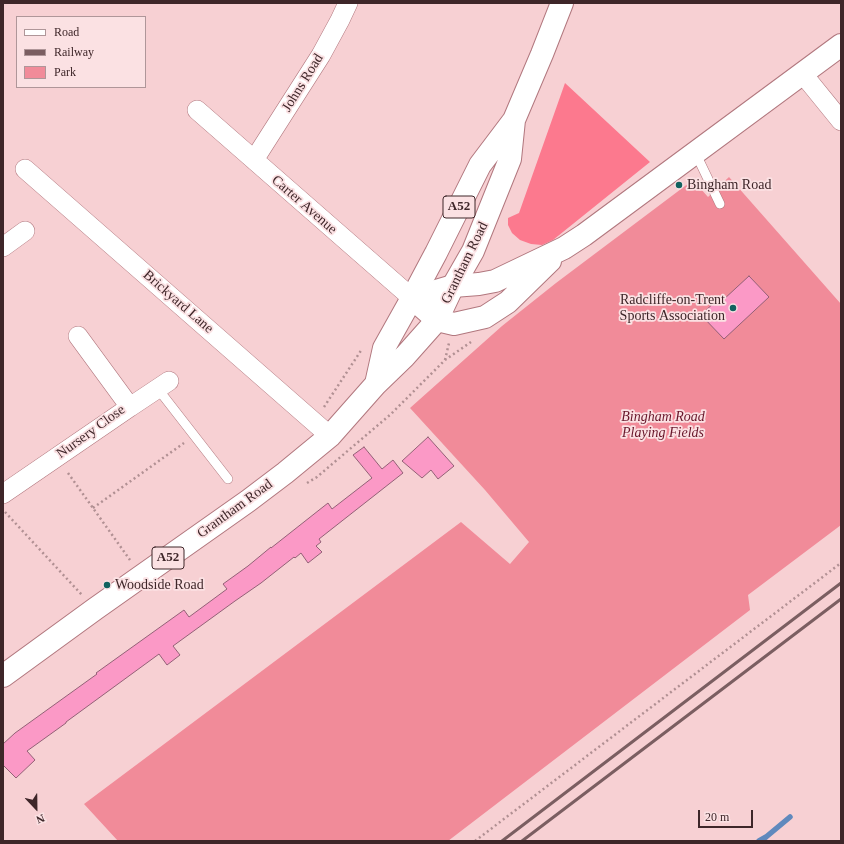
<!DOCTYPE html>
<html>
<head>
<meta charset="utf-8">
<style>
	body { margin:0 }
	#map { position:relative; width:844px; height:844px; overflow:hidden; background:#f7d0d3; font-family:"Times New Roman",serif }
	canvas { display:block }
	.frame { position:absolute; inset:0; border:4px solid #3e2629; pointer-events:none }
	.legend { position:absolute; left:16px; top:16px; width:130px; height:72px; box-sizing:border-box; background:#fbe1e3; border:1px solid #af9699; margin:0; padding:5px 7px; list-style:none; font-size:12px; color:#3e2629 }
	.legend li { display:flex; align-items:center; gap:8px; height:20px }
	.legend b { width:20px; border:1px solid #af9699 }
	.north { position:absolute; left:16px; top:788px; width:40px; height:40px; -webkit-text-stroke:3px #fbe1e3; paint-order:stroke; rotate:158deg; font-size:11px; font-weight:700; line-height:16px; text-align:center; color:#3e2629 }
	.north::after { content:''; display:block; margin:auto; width:14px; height:18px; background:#3e2629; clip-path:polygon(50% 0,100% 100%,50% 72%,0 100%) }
	.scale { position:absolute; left:698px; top:810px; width:55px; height:18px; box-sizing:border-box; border:2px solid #3e2629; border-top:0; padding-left:5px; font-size:12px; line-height:14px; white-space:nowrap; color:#3e2629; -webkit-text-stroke:3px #fbe1e3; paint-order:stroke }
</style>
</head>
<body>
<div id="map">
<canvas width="844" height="844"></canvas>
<div class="frame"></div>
<ul class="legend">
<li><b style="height:5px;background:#fff"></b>Road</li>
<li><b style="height:5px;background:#7b5e61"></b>Railway</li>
<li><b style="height:11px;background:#f18b99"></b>Park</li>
</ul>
<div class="north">N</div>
<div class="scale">20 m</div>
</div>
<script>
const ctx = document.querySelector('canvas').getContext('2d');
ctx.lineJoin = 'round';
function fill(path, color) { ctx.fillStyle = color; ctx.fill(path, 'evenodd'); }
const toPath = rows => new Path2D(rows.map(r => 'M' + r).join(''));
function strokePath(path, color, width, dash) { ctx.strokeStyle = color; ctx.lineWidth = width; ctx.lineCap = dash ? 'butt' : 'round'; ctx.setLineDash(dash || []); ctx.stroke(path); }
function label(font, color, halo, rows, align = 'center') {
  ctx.font = font + ' "Times New Roman",serif'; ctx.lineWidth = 3.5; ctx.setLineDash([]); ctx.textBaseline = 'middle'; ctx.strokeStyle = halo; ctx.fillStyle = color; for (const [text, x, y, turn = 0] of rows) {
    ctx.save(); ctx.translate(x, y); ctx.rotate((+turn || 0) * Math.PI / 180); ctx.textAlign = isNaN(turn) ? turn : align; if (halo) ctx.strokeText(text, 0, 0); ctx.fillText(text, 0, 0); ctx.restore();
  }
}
const green = toPath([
	[729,177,841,304,841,525,748,595,750,610,448,841,118,841,84,804,461,522,510,564,529,542,485,490,410,408,502,326,556,283,693,180,708,197]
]);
const forest = toPath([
	[565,83,650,162,553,240,542,245,531,244,520,240,512,233,508,225,508,218,519,213]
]);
const stream = toPath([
	[759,841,766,837,790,817]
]);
const building = toPath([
	[749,276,769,297,724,339,701,315,720,297,723,300,749,276],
	[428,437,454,466,438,479,431,470,422,478,402,461,428,437],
	[364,447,382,469,393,460,403,473,319,539,321,542,316,546,322,552,308,563,301,553,295,558,294,557,261,583,235,601,173,646,180,655,167,665,159,654,66,722,66,723,27,751,35,760,16,778,3,765,3,744,15,733,97,674,96,673,184,610,189,617,227,589,223,584,248,566,271,547,271,548,328,503,332,509,372,478,353,455,364,447]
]);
const path = toPath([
	[445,360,449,343],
	[324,407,362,349],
	[68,473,130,560],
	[307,483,317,477,391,414,445,360,471,342],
	[93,508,184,443],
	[5,512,82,595],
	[475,841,841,563]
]);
const lane = toPath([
	[695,152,720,204],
	[158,389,228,479]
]);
const street = toPath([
	[802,73,841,121],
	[197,110,412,298],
	[254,160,321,55,340,20,348,3],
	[25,169,330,436],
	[3,247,25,231],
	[130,407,169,381],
	[3,494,130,407,78,336]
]);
const secondary = toPath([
	[412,298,453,286,479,284,495,281,564,248,584,235,841,45],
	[412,298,437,320,454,324,485,317,508,302,550,261]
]);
const highway = toPath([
	[376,384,384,348,412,298,436,253,480,165,514,120,542,54,562,3],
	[3,676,95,609,248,501,285,473,330,436,376,384,405,356,437,320,453,286,473,251,510,159,514,120]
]);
const rail = toPath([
	[502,841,841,583],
	[522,841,841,599]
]);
const markers = [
	[679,185,4,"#12625f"],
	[733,308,4,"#12625f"],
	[107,585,4,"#12625f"]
];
const shields = [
	[459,207,32],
	[168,558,32]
];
const shieldNames = [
	["A52",459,207],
	["A52",168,558]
];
const streetNames = [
	["Johns Road",303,83,-58],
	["Carter Avenue",304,205,41],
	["Grantham Road",465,263,-64],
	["Brickyard Lane",178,302,41],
	["Nursery Close",91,432,-36],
	["Grantham Road",235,509,-36]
];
const poiNames = [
	["Bingham Road",687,185],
	["Radcliffe-on-Trent",725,300,"right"],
	["Sports Association",725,316,"right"],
	["Woodside Road",115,585]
];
const parkNames = [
	["Bingham Road",663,417],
	["Playing Fields",663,433]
];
fill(green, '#f18b99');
fill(forest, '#fc798e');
strokePath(stream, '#6089bd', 5.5);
fill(building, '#fb99c6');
strokePath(building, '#936076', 1);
strokePath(lane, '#b1777e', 10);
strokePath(street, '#b1777e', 20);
strokePath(secondary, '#b1777e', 24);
strokePath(highway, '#b1777e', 24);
strokePath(path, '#b19093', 2.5, [2, 3]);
strokePath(lane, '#fff', 9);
strokePath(street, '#fff', 19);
strokePath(secondary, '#fff', 22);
strokePath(highway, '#fff', 22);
strokePath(rail, '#7b5e61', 3);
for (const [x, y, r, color] of markers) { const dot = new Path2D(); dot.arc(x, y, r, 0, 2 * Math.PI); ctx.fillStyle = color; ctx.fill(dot); strokePath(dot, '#fbe1e3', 1.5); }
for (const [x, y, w] of shields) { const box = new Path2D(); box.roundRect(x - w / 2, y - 11, w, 22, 3); ctx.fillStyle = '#fbe1e3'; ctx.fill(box); strokePath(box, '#3e2629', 1); }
label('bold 13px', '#3e2629', null, shieldNames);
label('14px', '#3e2629', '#fbe1e3', streetNames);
label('14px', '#3e2629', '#fbe1e3', poiNames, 'left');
label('italic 14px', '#69172b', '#fbe1e3', parkNames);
</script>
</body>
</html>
